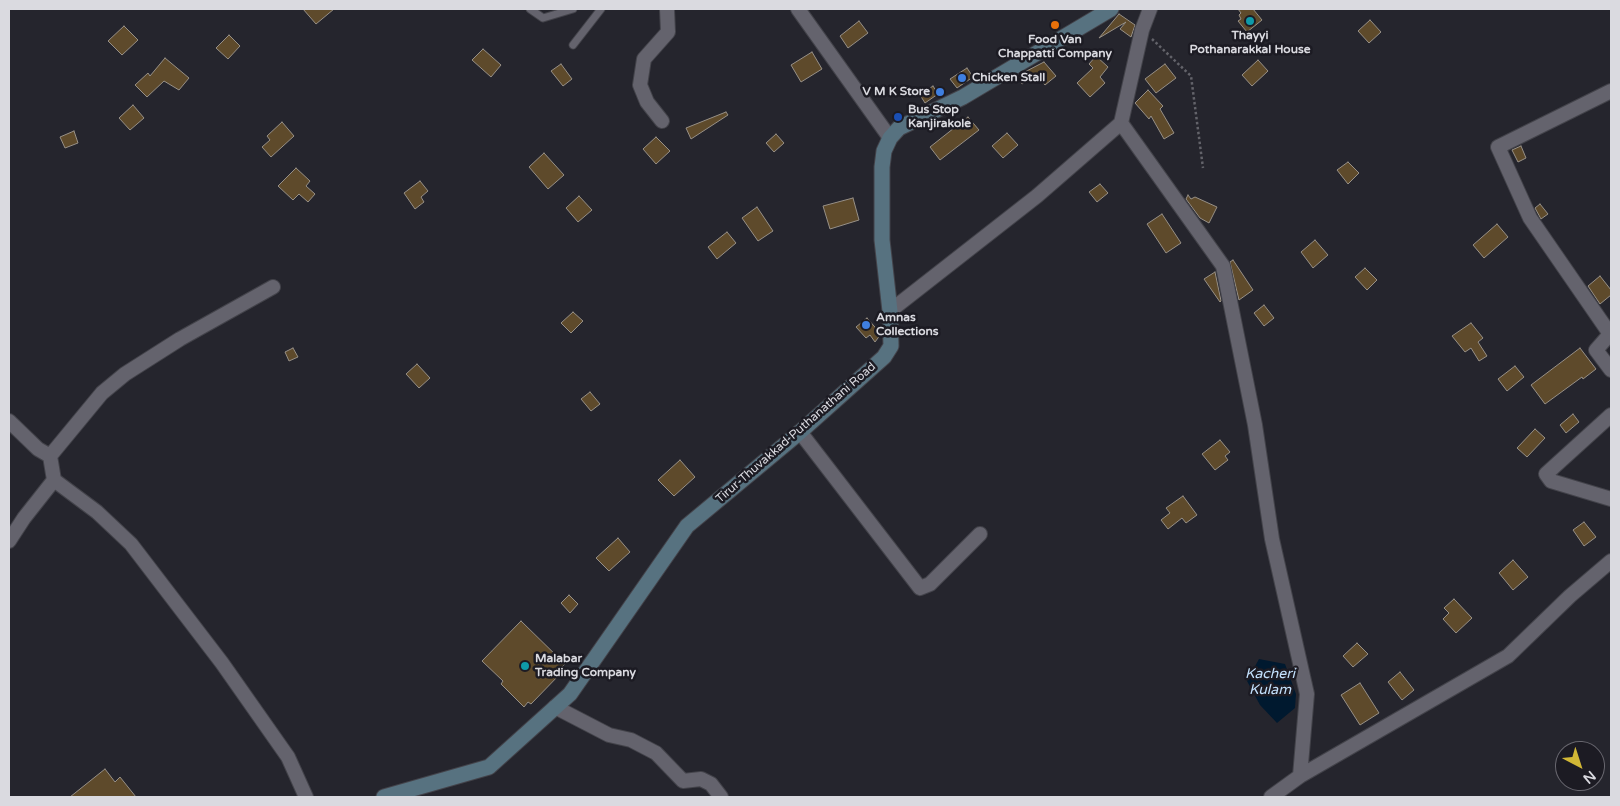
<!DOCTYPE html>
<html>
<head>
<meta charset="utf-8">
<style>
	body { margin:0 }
	#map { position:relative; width:1620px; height:806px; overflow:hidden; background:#25252d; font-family:"Varela Round",sans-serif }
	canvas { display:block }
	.frame { position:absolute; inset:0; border:10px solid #dadae0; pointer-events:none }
	.north { position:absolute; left:1555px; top:741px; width:50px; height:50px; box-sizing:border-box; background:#1c1b23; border:1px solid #68676f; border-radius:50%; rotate:140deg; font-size:14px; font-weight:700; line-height:20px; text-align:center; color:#dadae0 }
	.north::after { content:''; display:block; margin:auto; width:18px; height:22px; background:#d1b736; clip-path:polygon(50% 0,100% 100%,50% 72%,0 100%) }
</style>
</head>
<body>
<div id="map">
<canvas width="1620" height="806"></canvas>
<div class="frame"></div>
<div class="north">N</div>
</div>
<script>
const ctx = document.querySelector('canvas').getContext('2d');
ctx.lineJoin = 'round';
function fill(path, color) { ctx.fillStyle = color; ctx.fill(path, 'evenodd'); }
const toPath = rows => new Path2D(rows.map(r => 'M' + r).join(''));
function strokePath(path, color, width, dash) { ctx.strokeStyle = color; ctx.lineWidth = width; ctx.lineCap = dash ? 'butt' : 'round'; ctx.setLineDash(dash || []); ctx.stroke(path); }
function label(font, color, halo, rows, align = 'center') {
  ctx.font = font + ' "Varela Round",sans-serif'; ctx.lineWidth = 5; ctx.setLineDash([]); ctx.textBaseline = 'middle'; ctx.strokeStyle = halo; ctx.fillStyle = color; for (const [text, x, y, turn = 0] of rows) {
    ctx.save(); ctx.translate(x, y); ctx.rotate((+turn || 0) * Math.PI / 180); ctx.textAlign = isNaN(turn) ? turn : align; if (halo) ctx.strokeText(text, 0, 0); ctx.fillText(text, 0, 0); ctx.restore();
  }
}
const water = toPath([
	[1259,659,1285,664,1296,694,1295,708,1277,723,1260,705,1247,681]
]);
const building = toPath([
	[303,9,334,9,316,24,303,9],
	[1238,9,1253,9,1262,20,1247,32,1238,21,1241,19,1239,15,1241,13,1238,9],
	[1119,14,1135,25,1131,37,1120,29,1126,22,1099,38,1119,14],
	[1370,20,1381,32,1369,43,1358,31,1370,20],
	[859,21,868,33,848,48,840,36,859,21],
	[124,26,138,40,122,55,108,41,124,26],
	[229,35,240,46,228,59,216,48,229,35],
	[483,49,501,65,491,77,472,60,483,49],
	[812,52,822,69,801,82,791,65,812,52],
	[1096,56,1108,67,1100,77,1105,83,1090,97,1077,83,1093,68,1089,64,1096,56],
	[165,58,189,78,179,90,164,81,147,97,135,85,148,73,150,76,165,58],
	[1258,60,1268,71,1252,86,1242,75,1258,60],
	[1044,62,1056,76,1045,85,1036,74,1022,84,1017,76,1044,62],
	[561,64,572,79,563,86,551,71,561,64],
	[1165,64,1176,78,1156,93,1145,79,1165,64],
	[967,68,973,77,957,88,950,79,967,68],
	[933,86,938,94,925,103,920,95,933,86],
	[1148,90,1163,106,1160,109,1174,133,1164,139,1151,116,1149,119,1135,103,1148,90],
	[133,105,144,118,130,130,119,118,133,105],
	[726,112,728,115,691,139,686,128,726,112],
	[968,117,979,130,940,160,930,147,968,117],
	[282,122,294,136,271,157,262,147,270,140,267,136,282,122],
	[74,131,78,143,65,148,60,137,74,131],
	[1007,133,1018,145,1003,158,992,146,1007,133],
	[776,134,784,143,774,152,766,143,776,134],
	[656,137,670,151,656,164,643,149,656,137],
	[1521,146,1526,158,1518,162,1512,150,1521,146],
	[544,153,564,175,548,189,529,167,544,153],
	[1348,162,1359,173,1348,184,1337,170,1348,162],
	[296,168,310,181,306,186,315,194,308,202,299,194,293,200,278,186,296,168],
	[420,181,428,191,421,197,424,202,415,209,404,193,420,181],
	[1100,184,1108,193,1097,202,1089,192,1100,184],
	[1188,195,1191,199,1195,197,1217,207,1209,223,1200,218,1186,199,1188,195],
	[579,196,592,210,578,222,566,208,579,196],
	[853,198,859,220,830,229,823,206,853,198],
	[1540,204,1548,214,1541,219,1535,208,1540,204],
	[757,207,773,231,758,241,742,218,757,207],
	[1162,214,1181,243,1166,253,1147,224,1162,214],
	[1497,224,1508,237,1484,258,1473,245,1497,224],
	[727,232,736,243,717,259,708,247,727,232],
	[1315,240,1328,255,1313,268,1301,252,1315,240],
	[1233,260,1253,290,1239,300,1230,262,1233,260],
	[1365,268,1377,280,1367,290,1355,277,1365,268],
	[1215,272,1221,301,1220,302,1204,279,1215,272],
	[1600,276,1611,290,1611,295,1600,304,1588,286,1600,276],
	[1264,305,1274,318,1264,326,1254,313,1264,305],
	[573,312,583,321,571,333,561,323,573,312],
	[867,318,881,334,875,342,870,335,866,338,856,327,867,318],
	[1471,323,1483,338,1478,342,1487,356,1479,361,1471,348,1465,352,1452,336,1471,323],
	[293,348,298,357,289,361,285,352,293,348],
	[1580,348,1596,369,1583,379,1582,377,1545,404,1531,385,1580,348],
	[417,364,430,378,419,388,406,374,417,364],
	[1515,366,1524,377,1507,391,1498,379,1515,366],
	[590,392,600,404,591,411,581,399,590,392],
	[1573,414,1579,422,1566,433,1560,425,1573,414],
	[1535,429,1545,438,1527,457,1517,448,1535,429],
	[1220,440,1230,452,1225,456,1228,460,1215,470,1202,454,1220,440],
	[680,460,695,477,674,496,658,480,680,460],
	[1183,496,1197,515,1186,523,1182,518,1168,529,1161,520,1170,513,1166,508,1183,496],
	[1584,522,1596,537,1584,546,1573,530,1584,522],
	[618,538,630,552,609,571,596,558,618,538],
	[1513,560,1528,577,1513,590,1499,573,1513,560],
	[569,595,578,604,570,613,561,603,569,595],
	[1454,599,1472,618,1456,633,1443,619,1449,613,1444,608,1454,599],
	[521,621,565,664,560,669,562,672,531,704,528,702,524,707,501,684,503,681,482,661,521,621],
	[1357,643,1368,654,1353,667,1343,656,1357,643],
	[1400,672,1414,690,1402,700,1388,682,1400,672],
	[1360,683,1379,713,1360,725,1341,695,1360,683],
	[105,769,115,782,120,777,136,797,70,797,105,769]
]);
const path = toPath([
	[1152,39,1191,76,1203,168]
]);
const service = toPath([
	[530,9,543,18,573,9],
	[573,45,601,9]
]);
const minor = toPath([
	[798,9,890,138],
	[1150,9,1142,30,1121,123,1223,266,1255,425,1272,539,1307,694,1300,776,1271,797],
	[1611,91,1498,147,1530,218,1610,334,1596,350,1611,370],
	[662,121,647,102,640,85,644,59,668,32,667,9],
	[273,287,180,339,125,374,102,393,50,456,54,480,97,512,131,544,222,663,288,757,306,797],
	[890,311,1037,196,1121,123],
	[1611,415,1546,474,1551,481,1611,499],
	[9,421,38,449,50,456],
	[800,432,920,588,930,584,980,534],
	[9,541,24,518,54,480],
	[555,707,609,735,631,740,656,753,683,781,701,779,711,784,721,797],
	[1300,776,1508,656,1570,596,1611,561]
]);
const secondary = toPath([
	[384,797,489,767,570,694,687,526,800,432,884,357,891,346,890,311,882,240,882,167,884,151,890,138,899,128,963,97,1111,9]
]);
const markers = [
	[1250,21,5,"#0f9aa8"],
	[1055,25,5,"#e8710a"],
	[962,78,5,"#3f7fe0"],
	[940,92,5,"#3f7fe0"],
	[898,117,5,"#1a4fb4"],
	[866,325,5,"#3f7fe0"],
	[525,666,5,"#0f9aa8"]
];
const poiNames = [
	["Thayyi",1250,36,"center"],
	["Pothanarakkal House",1250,50,"center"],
	["Food Van",1055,40,"center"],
	["Chappatti Company",1055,54,"center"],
	["Chicken Stall",972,78],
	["V M K Store",930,92,"right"],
	["Bus Stop",908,110],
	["Kanjirakole",908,124],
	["Amnas",876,318],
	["Collections",876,332],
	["Malabar",535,659],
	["Trading Company",535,673]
];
const streetNames = [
	["Tirur-Thuvakkad-Puthanathani Road",796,433,-41]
];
const waterNames = [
	["Kacheri",1270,674],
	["Kulam",1270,690]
];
fill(water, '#00192f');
fill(building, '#5e4a2b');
strokePath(building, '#979087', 1);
strokePath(service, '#43434a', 9);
strokePath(minor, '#43434a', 16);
strokePath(secondary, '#43434a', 17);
strokePath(path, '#63636a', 2.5, [2.5, 2.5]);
strokePath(service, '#64636d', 7);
strokePath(minor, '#64636d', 14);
strokePath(secondary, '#577280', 15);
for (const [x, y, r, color] of markers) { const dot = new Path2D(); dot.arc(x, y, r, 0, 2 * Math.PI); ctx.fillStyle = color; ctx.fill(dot); strokePath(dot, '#1c1b23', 2); }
label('bold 12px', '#dadae0', '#1c1b23', poiNames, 'left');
label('12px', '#dadae0', '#1c1b23', streetNames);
label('italic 14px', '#c3e1fd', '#1c1b23', waterNames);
</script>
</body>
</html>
